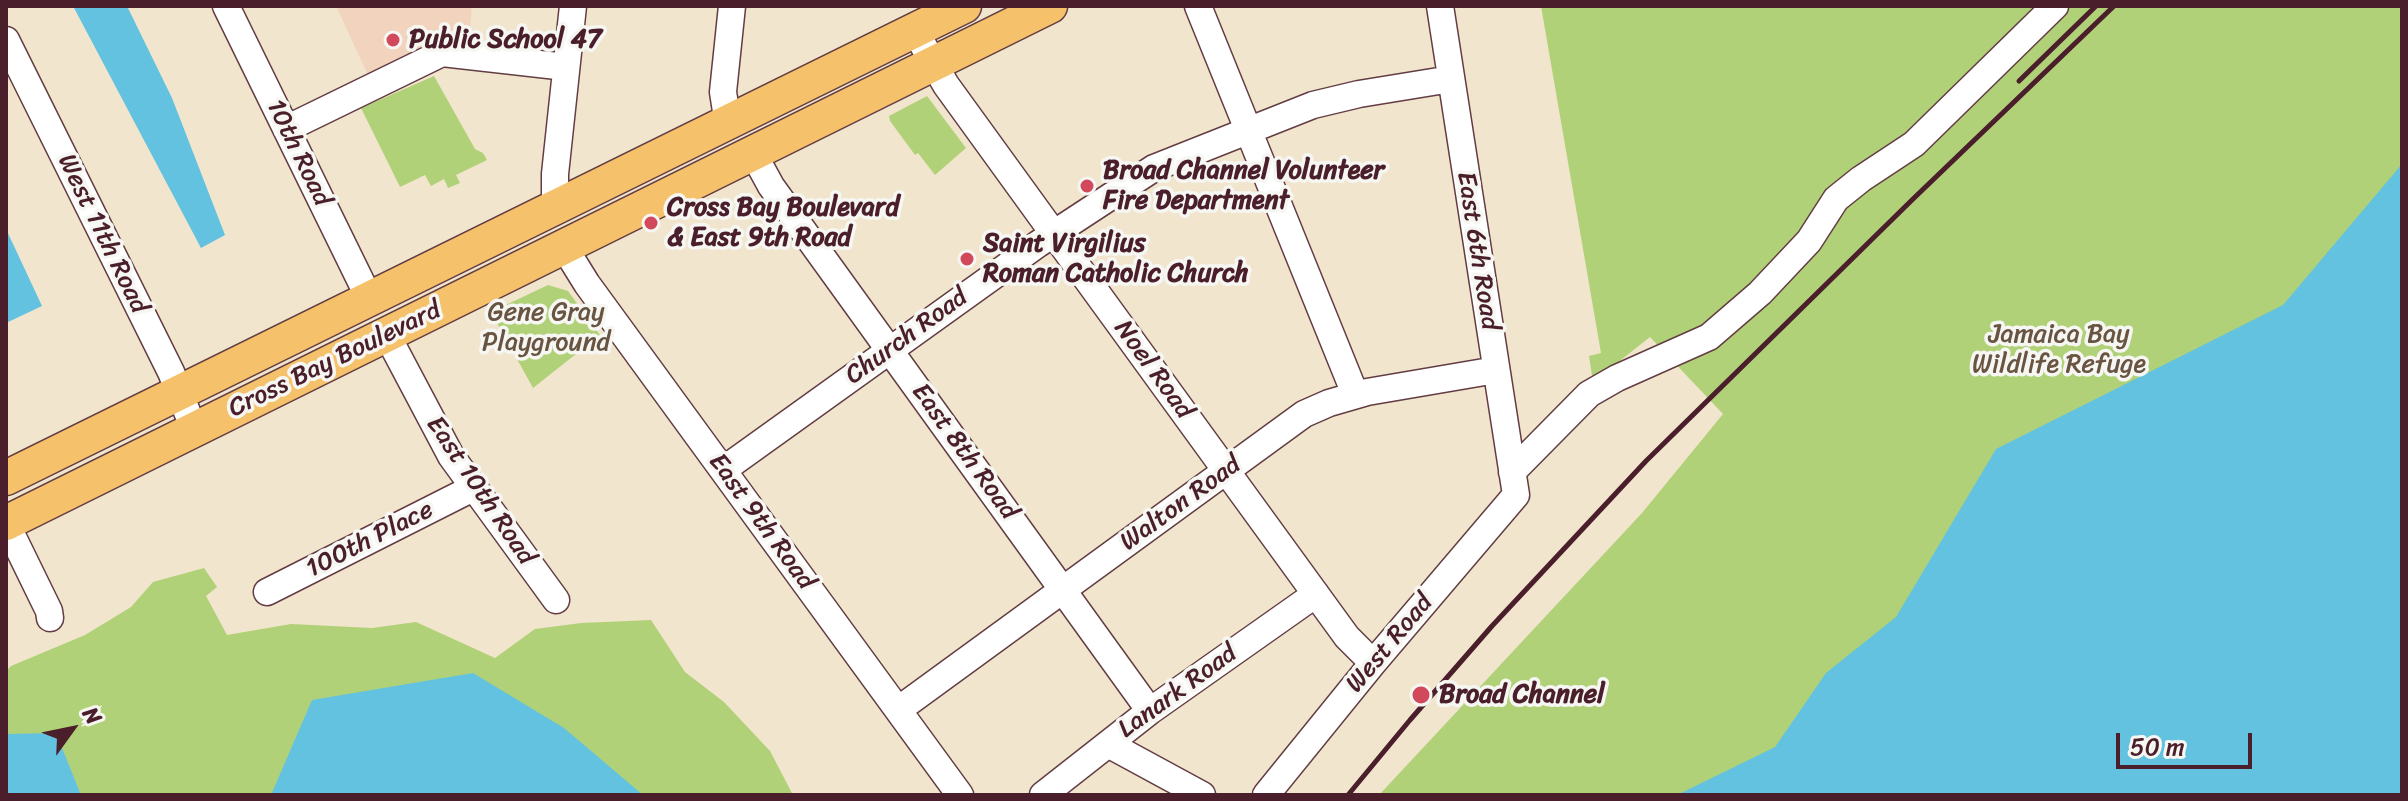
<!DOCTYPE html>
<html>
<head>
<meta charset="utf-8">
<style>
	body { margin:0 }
	#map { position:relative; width:2408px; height:801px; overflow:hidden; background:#f1e5cd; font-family:Sriracha,sans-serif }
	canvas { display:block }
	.frame { position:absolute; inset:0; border:8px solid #4a1f2b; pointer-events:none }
	.north { position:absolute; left:32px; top:689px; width:80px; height:80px; -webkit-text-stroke:6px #f6f6f2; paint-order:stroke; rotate:57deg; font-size:22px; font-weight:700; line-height:32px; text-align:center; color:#4a1f2b }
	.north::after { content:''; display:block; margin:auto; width:28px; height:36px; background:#4a1f2b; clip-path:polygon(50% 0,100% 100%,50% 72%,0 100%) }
	.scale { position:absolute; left:2116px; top:733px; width:136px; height:36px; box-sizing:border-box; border:4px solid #4a1f2b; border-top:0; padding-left:10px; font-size:24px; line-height:28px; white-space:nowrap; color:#4a1f2b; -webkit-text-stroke:6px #f6f6f2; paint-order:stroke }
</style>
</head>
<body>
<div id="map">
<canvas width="2408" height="801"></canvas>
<div class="frame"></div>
<div class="north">N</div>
<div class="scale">50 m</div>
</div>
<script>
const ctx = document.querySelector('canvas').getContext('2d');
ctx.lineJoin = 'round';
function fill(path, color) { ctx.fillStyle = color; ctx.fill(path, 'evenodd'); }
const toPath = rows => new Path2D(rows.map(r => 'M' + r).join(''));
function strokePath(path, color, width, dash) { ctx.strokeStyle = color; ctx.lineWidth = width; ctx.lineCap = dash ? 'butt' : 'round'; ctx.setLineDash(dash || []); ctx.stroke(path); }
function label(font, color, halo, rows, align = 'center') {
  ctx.font = font + ' Sriracha,sans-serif'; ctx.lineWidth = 7; ctx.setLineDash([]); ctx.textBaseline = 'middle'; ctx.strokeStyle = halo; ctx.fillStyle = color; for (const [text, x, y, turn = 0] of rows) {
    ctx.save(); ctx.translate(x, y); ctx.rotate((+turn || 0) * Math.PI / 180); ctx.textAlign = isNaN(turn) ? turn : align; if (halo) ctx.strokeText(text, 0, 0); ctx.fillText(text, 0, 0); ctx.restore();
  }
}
const built = toPath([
	[336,6,472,6,469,41,436,39,368,75]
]);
const green = toPath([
	[1541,6,2402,6,2402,795,1379,795,1642,513,1723,414,1650,337,1593,382,1589,356,1601,353],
	[434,76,475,149,483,153,487,160,456,175,460,183,448,188,444,179,431,186,425,175,400,187,361,108],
	[927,96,966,148,935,175,918,153,915,155,890,121,889,116],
	[548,285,568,291,600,335,533,388,491,312],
	[204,568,217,587,206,596,227,635,291,624,372,628,416,622,495,658,535,629,581,623,651,620,685,672,724,702,770,751,793,795,6,795,6,671,11,666,85,635,131,607,153,582]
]);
const water = toPath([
	[73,6,127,6,172,98,225,235,201,248],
	[2402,164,2402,795,1677,795,1775,747,1826,673,1896,617,1996,449,2283,305],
	[6,229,42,306,6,323],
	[473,673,564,728,643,795,271,795,312,700],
	[56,733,81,795,6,795,6,734]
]);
const minor = toPath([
	[226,6,370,300],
	[1198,6,1355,394],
	[915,31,946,85,1054,234,1347,637,1373,663],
	[6,40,171,372,194,429],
	[728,124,723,92,732,6],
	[286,129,442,53,566,67],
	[753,153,771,186,1150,711],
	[555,209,555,174,573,6],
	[564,247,587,284,960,795],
	[387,335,451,456,556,600],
	[723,470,1038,244,1154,168,1313,105,1359,94,1451,79],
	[1512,472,1589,394,1617,378,1709,337,1760,293,1809,241,1836,199,1861,179,1914,144,2055,6],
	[6,523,49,611,50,618],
	[267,592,473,488],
	[898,710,1304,414,1329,403,1367,392,1496,370],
	[1108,744,1202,795],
	[1043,795,1150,711,1316,594],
	[1266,795,1373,663,1516,495,1440,6]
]);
const major = toPath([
	[6,478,964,6],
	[6,523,1050,6]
]);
const rail = toPath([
	[2019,81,2096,6],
	[1348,795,1410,720,1492,626,1646,461,1913,199,2114,6]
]);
const markers = [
	[393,40,8,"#d1495b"],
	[1087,186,8,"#d1495b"],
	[651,223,8,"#d1495b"],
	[967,259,8,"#d1495b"],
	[1421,695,10,"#d1495b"]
];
const poiNames = [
	["Public School 47",409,40],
	["Broad Channel Volunteer",1103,171],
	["Fire Department",1103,201],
	["Cross Bay Boulevard",667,208],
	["& East 9th Road",667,238],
	["Saint Virgilius",983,244],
	["Roman Catholic Church",983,274],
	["Broad Channel",1439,695]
];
const streetNames = [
	["10th Road",298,153,64],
	["West 11th Road",102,234,64],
	["East 6th Road",1477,251,81],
	["Church Road",907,337,-36],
	["Cross Bay Boulevard",335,360,-26],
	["Noel Road",1153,370,54],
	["East 8th Road",964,452,54],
	["East 10th Road",480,491,56],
	["Walton Road",1181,504,-36],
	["East 9th Road",761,522,54],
	["100th Place",370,540,-27],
	["West Road",1390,644,-50],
	["Lanark Road",1178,692,-36]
];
const parkNames = [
	["Gene Gray",546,313],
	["Playground",546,343],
	["Jamaica Bay",2059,335],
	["Wildlife Refuge",2059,365]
];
fill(built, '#f2d4be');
fill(green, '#b1d178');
fill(water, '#62c2e0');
strokePath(minor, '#633d43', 29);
strokePath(major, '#633d43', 37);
strokePath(minor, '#fff', 26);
strokePath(major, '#f5c16b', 34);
strokePath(rail, '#4a1f2b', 5);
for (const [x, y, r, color] of markers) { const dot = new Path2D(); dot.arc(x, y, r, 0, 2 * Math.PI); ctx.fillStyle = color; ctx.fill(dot); strokePath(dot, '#f6f6f2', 3); }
label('bold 26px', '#4a1f2b', '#f6f6f2', poiNames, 'left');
label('26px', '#4a1f2b', '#f6f6f2', streetNames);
label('26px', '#695442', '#f6f6f2', parkNames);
</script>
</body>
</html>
